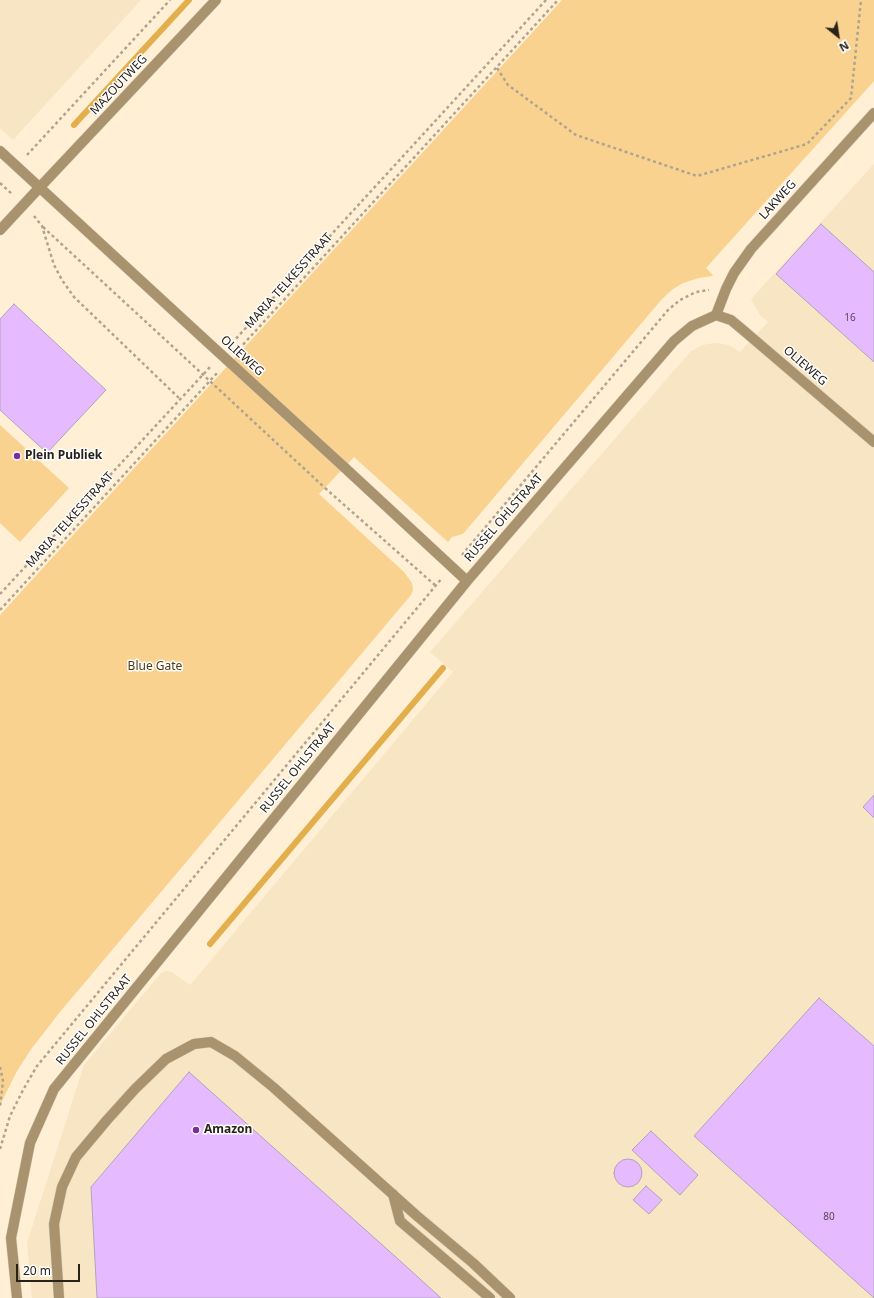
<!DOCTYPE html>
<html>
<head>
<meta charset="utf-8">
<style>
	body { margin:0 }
	#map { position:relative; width:874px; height:1298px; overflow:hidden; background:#ffefd5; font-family:"Noto Sans",sans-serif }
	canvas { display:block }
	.north { position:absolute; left:818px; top:16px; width:40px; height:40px; -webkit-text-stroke:3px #fff; paint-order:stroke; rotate:150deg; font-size:11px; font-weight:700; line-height:16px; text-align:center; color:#282219 }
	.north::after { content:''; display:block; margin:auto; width:14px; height:18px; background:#282219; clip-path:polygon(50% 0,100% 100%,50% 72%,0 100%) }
	.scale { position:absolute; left:16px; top:1264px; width:64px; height:18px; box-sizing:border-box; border:2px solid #282219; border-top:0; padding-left:5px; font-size:12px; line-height:14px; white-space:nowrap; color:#282219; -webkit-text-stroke:3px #fff; paint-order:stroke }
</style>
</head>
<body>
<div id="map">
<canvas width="874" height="1298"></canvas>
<div class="north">N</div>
<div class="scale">20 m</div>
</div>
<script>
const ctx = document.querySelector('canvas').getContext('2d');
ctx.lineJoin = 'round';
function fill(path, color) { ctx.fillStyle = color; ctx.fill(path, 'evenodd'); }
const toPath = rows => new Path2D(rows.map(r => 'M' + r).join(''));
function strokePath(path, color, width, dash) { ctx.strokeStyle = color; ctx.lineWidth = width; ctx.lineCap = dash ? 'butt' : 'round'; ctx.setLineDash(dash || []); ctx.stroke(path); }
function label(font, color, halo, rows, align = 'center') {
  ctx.font = font + ' "Noto Sans",sans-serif'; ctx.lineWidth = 3; ctx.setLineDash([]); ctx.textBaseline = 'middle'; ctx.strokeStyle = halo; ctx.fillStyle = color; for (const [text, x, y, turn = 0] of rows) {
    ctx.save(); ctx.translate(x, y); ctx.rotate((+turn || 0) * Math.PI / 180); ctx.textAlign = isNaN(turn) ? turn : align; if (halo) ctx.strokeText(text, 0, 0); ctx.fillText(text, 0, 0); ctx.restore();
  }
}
const built = toPath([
	[0,0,141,0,13,140,0,128],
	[874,164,874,1298,32,1298,27,1243,84,1065,161,973,166,971,172,972,190,985,453,672,430,652,690,352,702,345,715,343,729,345,740,352,768,322,760,315,751,299]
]);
const green = toPath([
	[562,0,874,0,874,81,706,268,713,275,712,276,699,278,683,283,673,289,662,299,463,534,452,537,448,542,354,457,319,494,404,572,412,583,413,590,411,595,60,1012,32,1048,17,1071,0,1105,0,615],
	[0,425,69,488,20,542,0,523]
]);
const stream = toPath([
	[74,125,189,0],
	[210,944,443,668]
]);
const building = toPath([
	[821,224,874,272,874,362,776,274,821,224],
	[14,304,106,390,47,453,0,410,0,319,14,304],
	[874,795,874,818,863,807,874,795],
	[819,998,874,1046,874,1298,694,1136,819,998],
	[189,1072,398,1259,441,1298,97,1298,91,1187,189,1072],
	[651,1131,698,1175,680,1195,632,1150,651,1131],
	'614 1173a14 14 0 1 1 28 0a14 14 0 1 1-28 0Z',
	[646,1186,662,1200,649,1214,633,1200,646,1186]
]);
const path = toPath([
	[497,68,508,85,576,135,697,176,807,144,851,98,861,0],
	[27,155,170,0],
	[0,183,12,194],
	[34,216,42,226,54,265,62,280,74,297,181,400],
	[43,227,184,357],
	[232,343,546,0],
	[239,349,558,0],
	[325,488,436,586],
	[462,555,668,310,680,300,696,292,709,290],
	[0,594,211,366],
	[0,610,218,372],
	[0,1067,3,1081,0,1107],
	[0,1149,10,1116,23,1090,37,1066,442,578]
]);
const lane = toPath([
	[0,230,40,187],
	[393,1194,400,1221,490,1298],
	[59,1298,54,1224,62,1187,76,1157,107,1120,135,1089,166,1059,194,1044,211,1042,235,1056,273,1087,417,1216,473,1263,510,1298]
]);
const street = toPath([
	[0,151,202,337],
	[40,187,216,0],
	[716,315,726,289,734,273,751,249,874,113],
	[716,315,731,320,743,330,874,442],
	[344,467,467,581],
	[17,1298,11,1238,30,1143,54,1089,467,581,674,341,692,326,716,315]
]);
const pathBridge = toPath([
	[184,357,325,488]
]);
const streetBridge = toPath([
	[202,337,344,467]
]);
const markers = [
	[17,456,4,"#792d9e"],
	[196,1130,4,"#792d9e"]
];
const numberNames = [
	["16",850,318],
	["80",829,1217]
];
const streetNames = [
	["MAZOUTWEG",119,85,-47],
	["LAKWEG",778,200,-48],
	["MARIA TELKESSTRAAT",289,281,-48],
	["OLIEWEG",242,356,42],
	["OLIEWEG",805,366,41],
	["RUSSEL OHLSTRAAT",504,518,-49],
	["MARIA TELKESSTRAAT",70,520,-48],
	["RUSSEL OHLSTRAAT",298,768,-51],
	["RUSSEL OHLSTRAAT",94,1020,-51]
];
const poiNames = [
	["Plein Publiek",25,456],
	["Amazon",204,1130]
];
const parkNames = [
	["Blue Gate",155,667]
];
fill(built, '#f8e5c4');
fill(green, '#f9d28f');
strokePath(stream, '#e3af4c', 6);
fill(building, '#e5baff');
strokePath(building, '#b2a4bb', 1);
strokePath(lane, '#d8cab3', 11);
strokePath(street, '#d8cab3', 11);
strokePath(path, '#b0a490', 2.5, [3, 3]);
strokePath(lane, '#a9936e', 10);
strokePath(street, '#a9936e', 10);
strokePath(streetBridge, '#d8cab3', 11, []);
strokePath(pathBridge, '#b0a490', 2.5, [3, 3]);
strokePath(streetBridge, '#a9936e', 10);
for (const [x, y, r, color] of markers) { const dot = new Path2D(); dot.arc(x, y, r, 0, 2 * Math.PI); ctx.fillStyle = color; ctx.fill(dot); strokePath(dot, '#fff', 1.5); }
label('10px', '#574852', null, numberNames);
label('12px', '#282219', '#fff', streetNames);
label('bold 12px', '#282219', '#fff', poiNames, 'left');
label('12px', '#4e390f', '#fff', parkNames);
</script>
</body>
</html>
